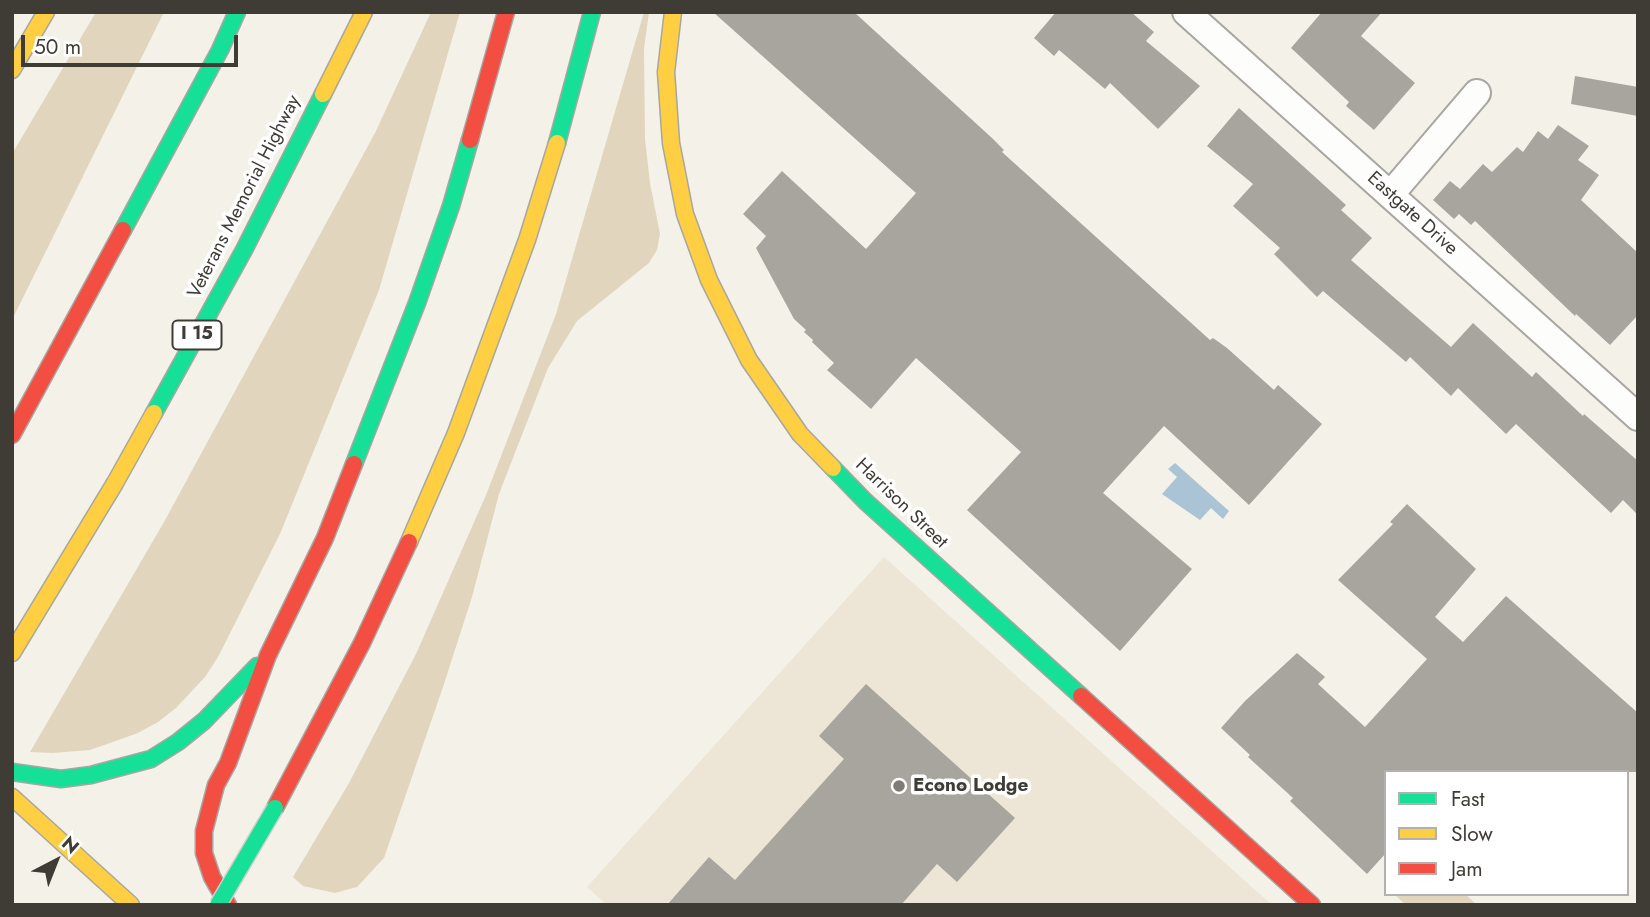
<!DOCTYPE html>
<html>
<head>
<meta charset="utf-8">
<style>
	body { margin:0 }
	#map { position:relative; width:1650px; height:917px; overflow:hidden; background:#f4f1e9; font-family:Jost,sans-serif }
	canvas { display:block }
	.frame { position:absolute; inset:0; border:14px solid #3f3c36; pointer-events:none }
	.legend { position:absolute; left:1384px; top:770px; width:245px; height:126px; box-sizing:border-box; background:#fff; border:2px solid #b2b1af; margin:0; padding:9px 12px; list-style:none; font-size:21px; color:#3f3c36 }
	.legend li { display:flex; align-items:center; gap:14px; height:35px }
	.legend b { width:35px; border:2px solid #b2b1af }
	.north { position:absolute; left:21px; top:826px; width:70px; height:70px; -webkit-text-stroke:5px #fff; paint-order:stroke; rotate:42deg; font-size:19px; font-weight:700; line-height:28px; text-align:center; color:#3f3c36 }
	.north::after { content:''; display:block; margin:auto; width:24px; height:32px; background:#3f3c36; clip-path:polygon(50% 0,100% 100%,50% 72%,0 100%) }
	.scale { position:absolute; left:21px; top:35px; width:217px; height:32px; box-sizing:border-box; border:4px solid #3f3c36; border-top:0; padding-left:9px; font-size:21px; line-height:24px; white-space:nowrap; color:#3f3c36; -webkit-text-stroke:5px #fff; paint-order:stroke }
</style>
</head>
<body>
<div id="map">
<canvas width="1650" height="917"></canvas>
<div class="frame"></div>
<ul class="legend">
<li><b style="height:9px;background:#16e098"></b>Fast</li>
<li><b style="height:9px;background:#ffcf43"></b>Slow</li>
<li><b style="height:9px;background:#f24e42"></b>Jam</li>
</ul>
<div class="north">N</div>
<div class="scale">50 m</div>
</div>
<script>
const ctx = document.querySelector('canvas').getContext('2d');
ctx.lineJoin = 'round';
function fill(path, color) { ctx.fillStyle = color; ctx.fill(path, 'evenodd'); }
const toPath = rows => new Path2D(rows.map(r => 'M' + r).join(''));
function strokePath(path, color, width, dash) { ctx.strokeStyle = color; ctx.lineWidth = width; ctx.lineCap = dash ? 'butt' : 'round'; ctx.setLineDash(dash || []); ctx.stroke(path); }
function label(font, color, halo, rows, align = 'center') {
  ctx.font = font + ' Jost,sans-serif'; ctx.lineWidth = 7; ctx.setLineDash([]); ctx.textBaseline = 'middle'; ctx.strokeStyle = halo; ctx.fillStyle = color; for (const [text, x, y, turn = 0] of rows) {
    ctx.save(); ctx.translate(x, y); ctx.rotate((+turn || 0) * Math.PI / 180); ctx.textAlign = isNaN(turn) ? turn : align; if (halo) ctx.strokeText(text, 0, 0); ctx.fillText(text, 0, 0); ctx.restore();
  }
}
const built = toPath([
	[884,557,1272,905,607,905,587,887]
]);
const green = toPath([
	[96,12,164,12,12,320,12,154],
	[431,12,460,12,379,290,280,534,218,657,205,677,176,708,158,722,138,733,90,750,53,753,30,752,164,522,375,133],
	[644,12,649,12,644,49,645,139,650,183,660,234,657,250,649,263,577,321,548,368,499,494,472,597,443,687,384,858,357,887,335,893,303,886,293,877,349,783,416,654,486,495,556,314],
	[1465,894,1477,905,1406,905,1395,895]
]);
const water = toPath([
	[1175,463,1229,511,1223,519,1211,508,1200,520,1162,494,1177,477,1168,469]
]);
const building = toPath([
	[713,12,854,12,992,138,1004,150,1002,152,1210,340,1213,338,1227,348,1274,390,1278,385,1322,424,1249,505,1164,426,1103,493,1192,569,1120,651,967,510,1021,452,916,358,871,409,827,370,834,363,812,342,813,340,804,332,806,330,794,319,756,248,766,236,743,214,782,171,866,249,916,193],
	[1056,12,1131,12,1154,32,1146,41,1200,86,1158,129,1110,83,1105,89,1059,50,1054,56,1034,38],
	[1322,12,1382,12,1361,36,1415,83,1374,130,1346,106,1349,102,1291,48],
	[1575,76,1638,87,1638,116,1571,104],
	[1239,108,1346,205,1341,210,1372,238,1351,260,1451,347,1473,323,1532,377,1536,372,1583,416,1584,414,1638,461,1638,515,1623,500,1611,513,1516,424,1506,434,1458,388,1451,396,1410,357,1406,362,1323,291,1317,297,1274,254,1280,248,1233,206,1253,184,1207,146],
	[1558,125,1589,146,1578,160,1599,175,1581,200,1638,253,1638,315,1610,345,1576,314,1575,316,1475,221,1471,225,1459,214,1454,219,1433,200,1450,181,1460,189,1483,164,1492,172,1517,147,1523,152,1538,131,1548,139],
	[1407,504,1476,569,1435,617,1463,642,1506,596,1638,713,1638,772,1386,772,1386,853,1367,874,1290,801,1293,798,1248,757,1250,755,1221,728,1245,701,1297,653,1325,677,1318,684,1365,727,1427,659,1338,580,1393,524,1390,522],
	[866,684,1015,818,957,882,937,864,901,905,667,905,709,857,735,880,844,759,819,736]
]);
const street = toPath([
	[1186,12,1638,417],
	[1390,195,1477,93]
]);
const fast = toPath([
	[557,143,592,12],
	[123,230,220,50,237,12],
	[154,413,244,250,323,94],
	[354,464,417,303,451,206,470,140],
	[833,468,865,501,1081,696],
	[12,772,61,779,91,775,151,759,178,742,204,721,257,666]
]);
const slow = toPath([
	[673,12,666,72,671,143,685,214,709,280,749,360,800,434,833,468],
	[12,70,46,12],
	[323,94,364,12],
	[409,542,456,433,527,240,557,143],
	[12,653,115,483,154,413],
	[12,797,131,905]
]);
const jam = toPath([
	[470,140,506,12],
	[12,435,123,230],
	[1081,696,1312,905],
	[275,808,362,643,409,542],
	[228,905,212,877,204,853,204,831,216,785,228,763,268,655,325,538,354,464]
]);
const fastBridge = toPath([
	[218,905,275,808]
]);
const markers = [
	[899,786,7,"#7e7b75"]
];
const shields = [
	[197,335,49]
];
const shieldNames = [
	["I 15",197,335]
];
const streetNames = [
	["Veterans Memorial Highway",245,197,-63],
	["Eastgate Drive",1412,214,42],
	["Harrison Street",901,504,44]
];
const poiNames = [
	["Econo Lodge",913,786]
];
fill(built, '#ede6d7');
fill(green, '#e1d6bd');
fill(water, '#aac4d5');
fill(building, '#a8a59f');
strokePath(street, '#a8a6a0', 30);
strokePath(fast, '#a8a6a0', 19);
strokePath(slow, '#a8a6a0', 19);
strokePath(jam, '#a8a6a0', 19);
strokePath(street, '#fdfdfc', 26);
strokePath(fast, '#16e098', 16);
strokePath(slow, '#ffcf43', 16);
strokePath(jam, '#f24e42', 16);
strokePath(fastBridge, '#d1cfcb', 19, []);
strokePath(fastBridge, '#16e098', 16);
for (const [x, y, r, color] of markers) { const dot = new Path2D(); dot.arc(x, y, r, 0, 2 * Math.PI); ctx.fillStyle = color; ctx.fill(dot); strokePath(dot, '#fff', 2.5); }
for (const [x, y, w] of shields) { const box = new Path2D(); box.roundRect(x - w / 2, y - 14.5, w, 29, 5); ctx.fillStyle = '#fff'; ctx.fill(box); strokePath(box, '#3f3c36', 2); }
label('bold 18px', '#3f3c36', null, shieldNames);
label('19px', '#3f3c36', '#fff', streetNames);
label('bold 19px', '#3f3c36', '#fff', poiNames, 'left');
</script>
</body>
</html>
